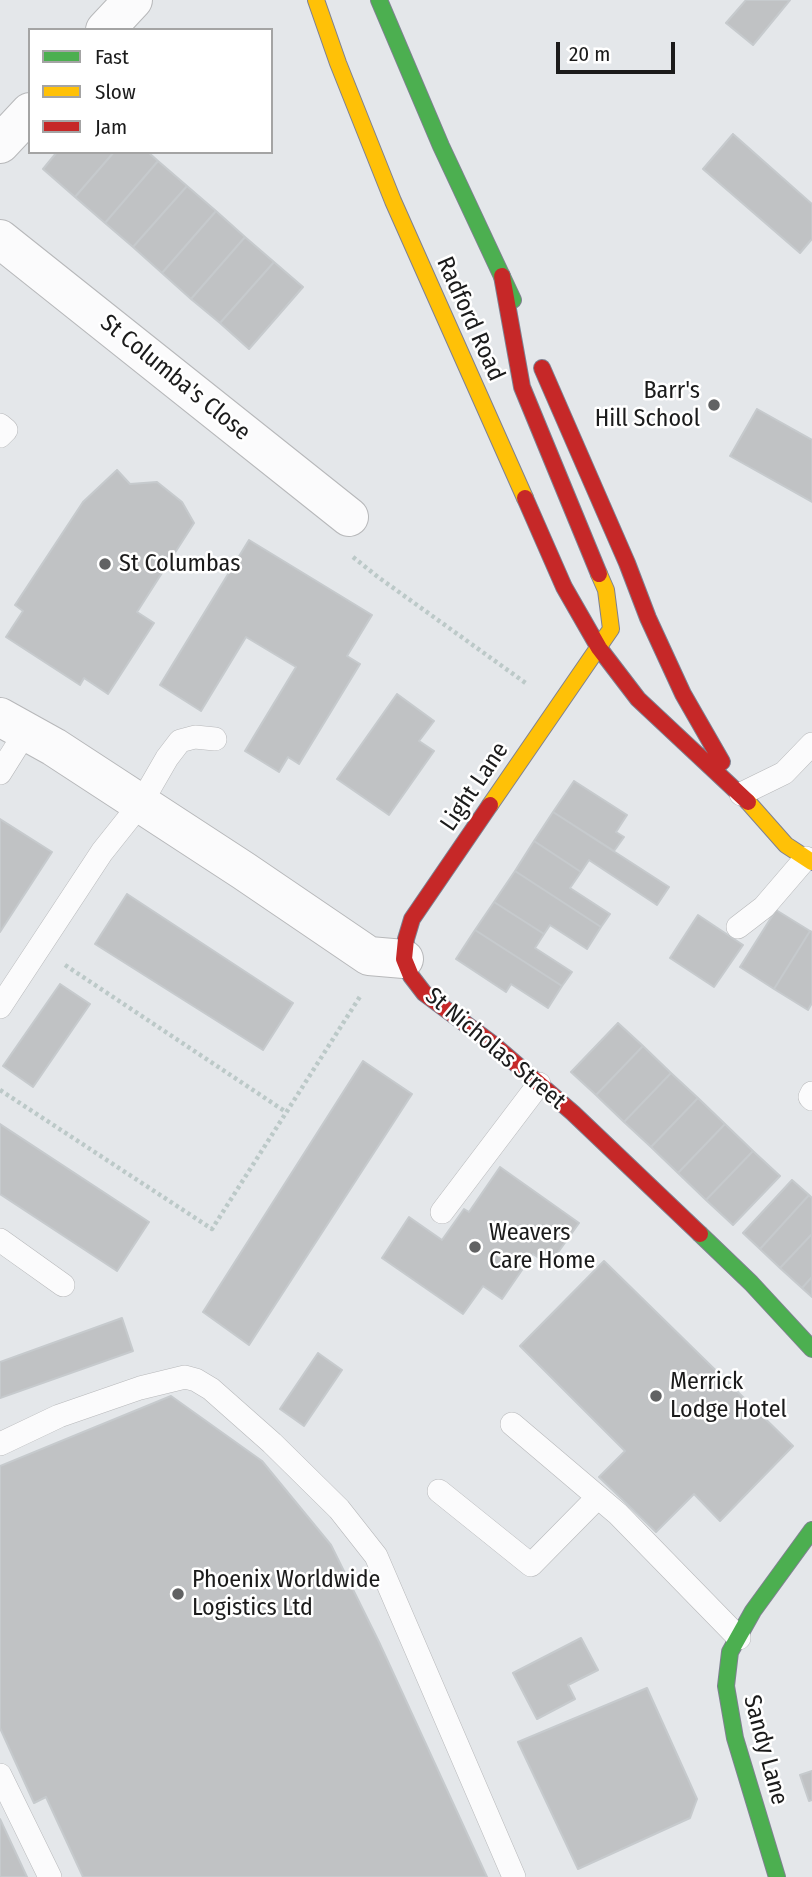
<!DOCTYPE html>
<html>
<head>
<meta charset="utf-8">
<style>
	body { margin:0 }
	#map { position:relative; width:812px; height:1877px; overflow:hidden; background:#e4e7ea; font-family:"Fira Sans Condensed",sans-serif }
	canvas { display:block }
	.legend { position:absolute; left:28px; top:28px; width:245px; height:126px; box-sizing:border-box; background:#fff; border:2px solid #a4a4a4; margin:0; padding:9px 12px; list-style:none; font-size:21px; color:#1b1b1b }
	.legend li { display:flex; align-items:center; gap:14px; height:35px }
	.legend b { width:35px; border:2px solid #a4a4a4 }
	.scale { position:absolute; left:556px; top:42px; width:119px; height:32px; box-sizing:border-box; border:4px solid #1b1b1b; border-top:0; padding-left:9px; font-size:21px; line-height:24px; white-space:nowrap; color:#1b1b1b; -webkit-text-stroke:5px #fff; paint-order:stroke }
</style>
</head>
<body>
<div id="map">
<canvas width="812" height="1877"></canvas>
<ul class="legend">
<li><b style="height:9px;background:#4caf50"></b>Fast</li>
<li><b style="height:9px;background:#ffc107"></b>Slow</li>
<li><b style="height:9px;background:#c62828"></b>Jam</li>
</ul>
<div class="scale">20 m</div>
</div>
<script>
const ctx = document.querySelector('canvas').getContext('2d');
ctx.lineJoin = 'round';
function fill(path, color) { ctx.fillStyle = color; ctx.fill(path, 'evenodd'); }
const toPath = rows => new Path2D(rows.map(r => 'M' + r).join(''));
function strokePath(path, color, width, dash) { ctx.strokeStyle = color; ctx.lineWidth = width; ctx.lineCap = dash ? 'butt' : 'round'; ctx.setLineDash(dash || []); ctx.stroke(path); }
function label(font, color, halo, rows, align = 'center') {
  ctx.font = font + ' "Fira Sans Condensed",sans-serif'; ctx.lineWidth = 5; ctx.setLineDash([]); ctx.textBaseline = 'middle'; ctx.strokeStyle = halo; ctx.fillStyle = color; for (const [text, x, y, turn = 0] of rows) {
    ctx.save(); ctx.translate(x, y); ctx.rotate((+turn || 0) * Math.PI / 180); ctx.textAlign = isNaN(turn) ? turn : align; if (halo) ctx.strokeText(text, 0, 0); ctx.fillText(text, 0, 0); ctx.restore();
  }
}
const building = toPath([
	[746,0,790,0,753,45,726,23,746,0],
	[733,134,812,204,812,239,800,253,703,169,733,134],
	[57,152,114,152,75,197,43,169,57,152],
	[114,152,148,152,158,161,105,223,75,197,114,152],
	[158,161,187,186,133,247,105,223,158,161],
	[187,186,216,211,162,273,133,247,187,186],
	[216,211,245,237,191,299,162,273,216,211],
	[245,237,274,262,220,323,191,299,245,237],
	[274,262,303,287,249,349,220,323,274,262],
	[757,409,812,440,812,502,730,456,757,409],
	[117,470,130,484,157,482,182,502,194,523,137,612,154,623,108,694,84,678,80,685,6,637,23,611,15,605,83,502,117,470],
	[249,540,372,615,347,656,360,664,299,764,288,757,279,772,245,751,296,667,246,637,201,711,160,685,249,540],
	[397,694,434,721,419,741,434,751,389,815,337,779,397,694],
	[574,781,627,815,616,832,624,837,614,851,553,812,574,781],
	[553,812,669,887,657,905,589,860,581,872,534,841,553,812],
	[0,819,52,852,0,932,0,819],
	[534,841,581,872,570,888,610,914,601,927,515,871,534,841],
	[515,871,601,927,587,949,550,925,544,934,494,902,515,871],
	[127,894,293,1003,263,1050,95,944,127,894],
	[494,902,544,934,535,948,572,972,562,986,475,930,494,902],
	[776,910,810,931,774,989,740,967,776,910],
	[698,915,743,945,714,987,670,958,698,915],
	[475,930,562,986,548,1008,511,984,506,992,456,959,475,930],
	[810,931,812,932,812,1003,808,1010,774,989,810,931],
	[60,984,90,1004,33,1087,3,1066,60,984],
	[618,1023,643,1046,596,1095,571,1072,618,1023],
	[643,1046,671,1073,624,1122,596,1095,643,1046],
	[363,1061,412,1094,249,1345,203,1312,363,1061],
	[671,1073,698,1098,651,1147,624,1122,671,1073],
	[698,1098,725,1124,678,1173,651,1147,698,1098],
	[0,1124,149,1222,117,1271,0,1194,0,1124],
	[725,1124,753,1151,706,1200,678,1173,725,1124],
	[753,1151,780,1176,733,1225,706,1200,753,1151],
	[500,1167,579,1223,549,1265,533,1254,502,1299,483,1286,463,1314,382,1258,409,1217,442,1240,464,1209,469,1212,500,1167],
	[792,1180,809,1195,760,1249,743,1233,792,1180],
	[809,1195,812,1198,812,1234,780,1268,760,1249,809,1195],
	[812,1234,812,1277,802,1288,780,1268,812,1234],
	[604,1261,793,1446,720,1521,694,1494,656,1532,599,1477,625,1451,520,1346,604,1261],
	[812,1277,812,1297,802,1288,812,1277],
	[122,1318,133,1351,0,1398,0,1362,122,1318],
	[318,1353,342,1370,304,1426,280,1409,318,1353],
	[171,1396,262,1461,331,1545,379,1642,487,1877,83,1877,46,1797,34,1803,0,1728,0,1466,171,1396],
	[581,1638,598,1670,568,1685,575,1699,537,1719,513,1673,581,1638],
	[647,1688,697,1799,690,1818,578,1869,518,1742,647,1688],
	[812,1771,812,1800,809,1801,800,1775,812,1771],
	[0,1819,27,1877,0,1877,0,1819]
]);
const path = toPath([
	[353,557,378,577,527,684],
	[65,965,286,1112],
	[0,1090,212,1229,361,995]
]);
const lane = toPath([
	[0,425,6,430,0,436],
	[0,773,27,730],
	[741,794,784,773,812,744],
	[738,927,764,907,806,858],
	[0,1007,102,852,141,803,167,758,180,741,195,737,215,739],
	[812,1093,810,1097,812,1099],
	[442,1212,539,1084],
	[0,1240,63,1285],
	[512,1424,618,1514,739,1638],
	[0,1444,59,1416,140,1388,185,1377,196,1380,211,1389,272,1443,339,1509,376,1556,514,1877],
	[439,1491,531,1565,598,1497],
	[0,1775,50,1877]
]);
const street = toPath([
	[105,30,133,0],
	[0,144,30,112],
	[0,239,349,517],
	[0,717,54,747,244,871,369,956,404,959]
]);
const fast = toPath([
	[379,0,441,146,513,300],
	[700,1234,751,1283,812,1349],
	[777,1877,735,1738,726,1686,730,1652,753,1611,812,1530]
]);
const slow = toPath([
	[316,0,338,63,393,201,525,498],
	[748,802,786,845,812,862],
	[490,805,611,629,606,590,599,574]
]);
const jam = toPath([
	[502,276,522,387,599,574],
	[542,368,627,563,648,618,683,694,722,762],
	[525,498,564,587,599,648,638,699,748,802],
	[490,805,412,919,406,939,404,959,411,976,424,993,494,1045,573,1113,700,1234]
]);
const markers = [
	[714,405,7,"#616263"],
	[105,564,7,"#616263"],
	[475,1247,7,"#616263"],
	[656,1396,7,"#616263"],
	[178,1594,7,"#616263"]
];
const streetNames = [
	["Radford Road",470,319,66],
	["St Columba's Close",175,378,39],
	["Light Lane",475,787,-56],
	["St Nicholas Street",495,1049,40],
	["Sandy Lane",765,1750,75]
];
const poiNames = [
	["Barr's",700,391,"right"],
	["Hill School",700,419,"right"],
	["St Columbas",119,564],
	["Weavers",489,1233],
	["Care Home",489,1261],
	["Merrick",670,1382],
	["Lodge Hotel",670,1410],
	["Phoenix Worldwide",192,1580],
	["Logistics Ltd",192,1608]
];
fill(building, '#c0c2c4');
strokePath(building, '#c6cacd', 2);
strokePath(lane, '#b7b8ba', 24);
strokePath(street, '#b7b8ba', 40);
strokePath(fast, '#7f8191', 18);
strokePath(slow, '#7f8191', 18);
strokePath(jam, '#7f8191', 18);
strokePath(path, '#bcc9c8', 4.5, [3.5, 3.5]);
strokePath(lane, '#fbfbfc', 23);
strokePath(street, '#fbfbfc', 38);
strokePath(fast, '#4caf50', 16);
strokePath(slow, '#ffc107', 16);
strokePath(jam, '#c62828', 16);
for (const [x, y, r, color] of markers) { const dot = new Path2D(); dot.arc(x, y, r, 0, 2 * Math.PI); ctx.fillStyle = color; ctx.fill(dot); strokePath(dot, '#fff', 2.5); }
label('24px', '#1b1b1b', '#fff', streetNames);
label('24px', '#1b1b1b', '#fff', poiNames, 'left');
</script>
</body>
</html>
